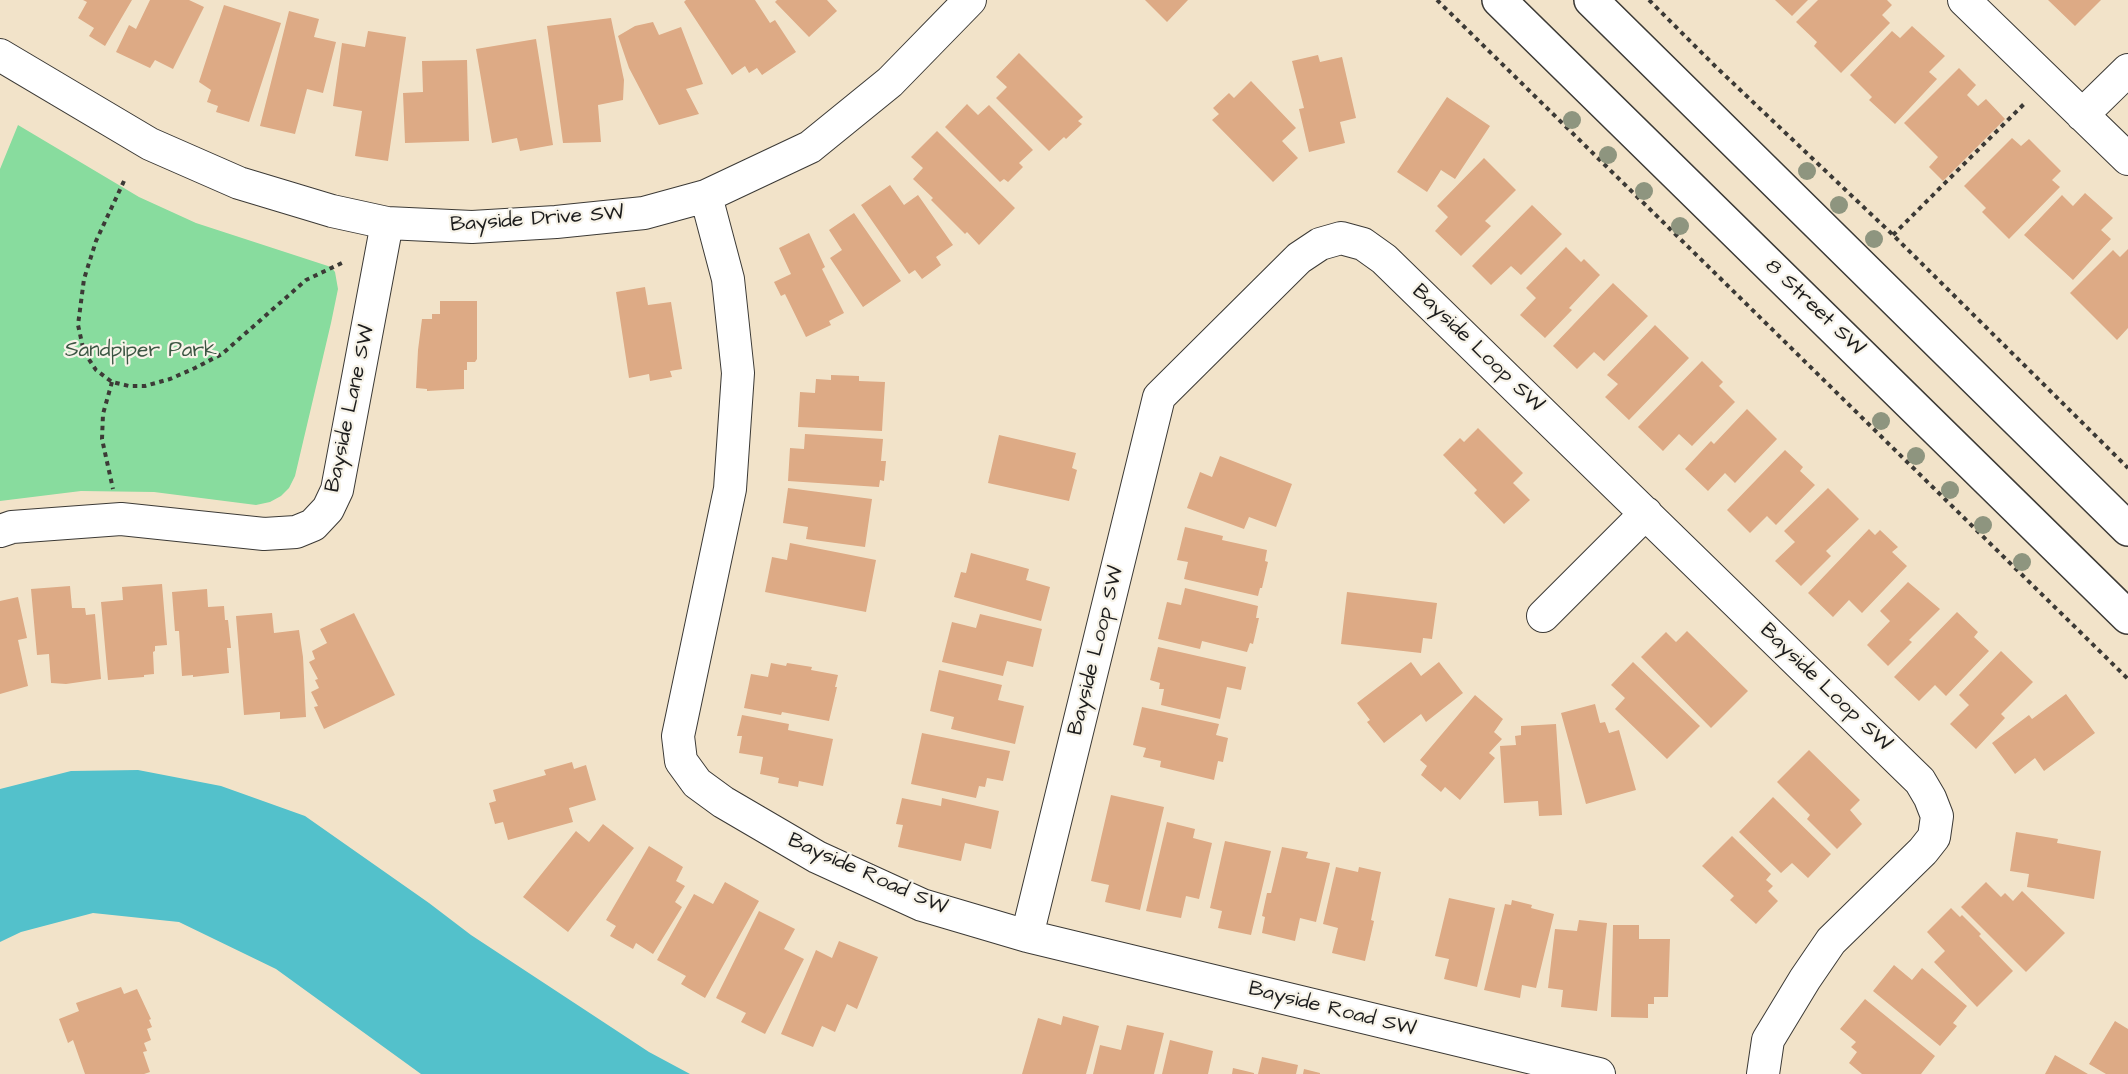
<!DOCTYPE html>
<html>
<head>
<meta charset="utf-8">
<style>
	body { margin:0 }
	canvas { display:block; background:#f2e3c9 }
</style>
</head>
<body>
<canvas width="2128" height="1074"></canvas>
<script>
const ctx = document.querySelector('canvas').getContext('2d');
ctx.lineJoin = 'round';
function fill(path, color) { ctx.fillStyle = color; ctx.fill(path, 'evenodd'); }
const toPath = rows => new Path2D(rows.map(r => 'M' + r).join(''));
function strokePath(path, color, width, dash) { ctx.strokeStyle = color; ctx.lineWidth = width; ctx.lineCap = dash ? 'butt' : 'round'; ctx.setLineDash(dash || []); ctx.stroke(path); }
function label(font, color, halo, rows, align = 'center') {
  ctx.font = font + ' "Architects Daughter",sans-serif'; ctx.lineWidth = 4.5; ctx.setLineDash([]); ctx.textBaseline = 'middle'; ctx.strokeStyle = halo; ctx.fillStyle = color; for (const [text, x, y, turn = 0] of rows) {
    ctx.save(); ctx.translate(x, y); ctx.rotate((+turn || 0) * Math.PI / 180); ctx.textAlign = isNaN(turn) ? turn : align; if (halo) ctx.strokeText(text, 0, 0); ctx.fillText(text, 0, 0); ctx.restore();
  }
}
const green = toPath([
	[18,125,139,197,196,223,331,267,335,272,338,289,331,323,295,476,289,488,281,496,270,502,256,505,154,492,81,491,0,501,0,169]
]);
const water = toPath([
	[138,770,221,786,305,816,429,903,471,935,649,1052,690,1074,421,1074,276,969,179,922,93,913,21,932,0,942,0,789,71,771]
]);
const building = toPath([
	[83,0,132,0,105,46,89,36,94,28,78,18,87,2],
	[150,0,189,0,204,7,173,69,155,60,150,68,116,52,129,25,136,29],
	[686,0,755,0,770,23,775,20,796,52,762,75,757,68,749,73,745,66,732,75,684,2],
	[777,0,827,0,837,11,809,37,775,2],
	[1145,0,1188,0,1167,22],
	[1775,0,1808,0,1792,16],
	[1818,0,1887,0,1892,5,1882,15,1890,23,1841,73,1814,46,1817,42,1796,22],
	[2048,0,2101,0,2075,26],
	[224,5,281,23,249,122,216,112,218,106,207,102,211,90,199,82],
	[289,11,319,19,314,37,336,42,323,93,307,89,295,134,260,126],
	[611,18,624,80,623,100,598,105,601,142,563,143,547,26],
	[653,22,659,35,681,27,703,84,686,89,699,114,659,125,629,68,618,36,635,26],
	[1912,26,1945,56,1929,72,1937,79,1895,124,1869,100,1872,97,1850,75,1892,31,1900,38],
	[368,31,406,37,388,161,355,156,362,111,333,106,342,43,365,47],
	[536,39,553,145,520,151,517,138,492,143,476,49],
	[1019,53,1083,117,1078,121,1082,124,1066,139,1064,137,1049,151,996,98,1007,87,996,77],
	[1318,55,1320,62,1342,57,1356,118,1340,122,1345,143,1309,152,1299,109,1304,108,1292,61],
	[467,60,469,141,405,143,403,93,423,92,422,61],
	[1959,68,1976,85,1967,95,1978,106,1986,99,2005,119,1943,181,1929,167,1938,157,1904,123],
	[1251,81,1296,128,1282,141,1298,158,1273,182,1212,120,1219,114,1213,108,1229,93,1234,98],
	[1447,97,1490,126,1455,179,1441,170,1427,192,1397,172],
	[967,104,978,115,989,105,1033,150,1019,163,1023,167,1008,182,1004,179,1000,182,945,127],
	[937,131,1015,208,979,245,967,232,965,234,931,200,933,198,913,179,923,168,911,157],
	[2012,138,2021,146,2029,139,2061,171,2052,180,2060,187,2009,239,1982,212,1986,208,1964,186],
	[1484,158,1516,190,1485,221,1491,226,1461,256,1435,231,1448,217,1437,206],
	[890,185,904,205,918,195,953,245,936,257,941,265,922,279,915,270,909,274,861,205],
	[2085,193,2113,218,2101,230,2111,239,2073,280,2024,235,2062,195,2073,206],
	[1532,205,1562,234,1521,275,1511,266,1491,285,1472,266],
	[854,213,901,281,863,307,830,258,842,250,829,230],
	[809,233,825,267,822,269,844,313,829,321,831,325,806,337,785,294,781,296,774,282,791,274,779,248],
	[1566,247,1581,262,1584,259,1600,275,1569,308,1572,310,1545,338,1520,315,1536,298,1526,288],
	[2128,249,2128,328,2117,340,2070,293,2113,250,2120,257],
	[1613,283,1648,316,1604,361,1594,352,1577,369,1553,346],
	[645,287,648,305,671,302,682,369,670,371,672,377,650,381,649,374,629,378,616,292],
	[440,301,477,301,477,359,475,362,467,362,467,370,464,370,464,389,427,391,427,389,416,388,418,350,422,319,432,319,432,314,440,314],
	[1655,325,1689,358,1629,420,1605,397,1618,384,1607,375],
	[1702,361,1723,382,1719,386,1735,402,1692,446,1679,434,1663,451,1638,427],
	[831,375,859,376,859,381,885,382,882,431,798,427,800,392,815,393,816,379,831,380],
	[1747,409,1777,439,1735,483,1725,473,1708,491,1685,469,1711,441,1714,444],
	[1478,428,1523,473,1513,483,1530,500,1504,524,1474,493,1477,490,1443,455,1460,438,1464,442],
	[805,434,883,439,881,461,886,461,884,481,880,480,879,487,788,481,790,448,804,449],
	[999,435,1076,453,1072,468,1077,470,1069,501,988,483],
	[1785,450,1803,467,1800,471,1815,485,1776,525,1767,516,1750,533,1727,510],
	[1220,456,1292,484,1276,527,1249,517,1244,529,1187,508,1200,472,1212,477],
	[788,488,872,499,865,547,806,539,808,527,783,523],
	[1828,488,1859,519,1826,551,1831,556,1801,586,1775,561,1795,542,1784,531],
	[1185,527,1223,536,1222,540,1267,550,1265,561,1268,562,1262,588,1260,588,1258,596,1184,579,1188,562,1177,560],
	[1869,529,1875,535,1880,530,1898,547,1892,552,1907,566,1862,613,1849,600,1833,617,1808,593],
	[790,543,876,560,866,612,765,592,772,557,787,560],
	[971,553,1029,569,1026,580,1050,587,1041,621,954,597,961,572,966,573],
	[1908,582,1940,609,1909,640,1912,642,1888,666,1867,645,1890,621,1880,611],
	[162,584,167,645,155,646,155,651,153,652,154,674,144,675,144,677,108,680,101,602,123,600,122,587],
	[70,586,72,608,85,608,86,615,95,614,101,679,66,684,51,683,49,654,37,655,31,589],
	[1185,588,1258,606,1256,618,1259,618,1253,644,1250,643,1247,652,1202,641,1200,649,1158,639,1167,602,1181,605],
	[207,589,208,607,224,606,225,620,228,620,231,648,227,648,229,673,193,677,193,675,182,676,179,631,175,631,172,592],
	[1347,592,1437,603,1432,639,1423,638,1421,653,1341,644],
	[18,597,27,638,18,640,28,686,0,694,0,601],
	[1957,612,1978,632,1974,637,1989,651,1946,696,1935,685,1919,701,1894,677],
	[272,613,274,633,299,630,303,657,306,717,280,719,280,712,244,715,236,616],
	[354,613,395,695,324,729,314,707,318,706,311,692,319,688,315,680,318,679,309,662,315,659,312,651,327,643,320,629],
	[980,614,1042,629,1033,667,1007,661,1003,676,942,662,952,622,976,628],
	[1687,631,1748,691,1711,728,1641,657,1666,632,1676,642],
	[1158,647,1246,667,1241,690,1227,687,1220,719,1161,705,1164,689,1159,689,1160,683,1150,680],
	[2001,651,2033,682,2001,714,2005,718,1976,749,1950,724,1969,705,1959,695],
	[1411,662,1421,676,1439,662,1463,693,1426,722,1421,714,1384,743,1367,722,1370,720,1357,703],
	[1633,662,1700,726,1667,759,1615,709,1625,698,1611,685],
	[771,663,786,666,787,663,812,667,811,670,838,675,835,687,837,687,829,721,782,712,781,715,744,708,751,674,768,677],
	[939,670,1002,685,998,700,1024,706,1015,744,951,729,954,717,930,711],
	[2066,694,2095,733,2044,771,2035,758,2015,774,1992,743,2029,715,2032,719],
	[1475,695,1503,719,1494,732,1502,739,1489,753,1495,758,1460,800,1445,787,1441,792,1421,775,1427,766,1420,760],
	[1595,704,1600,723,1605,722,1609,733,1619,730,1636,790,1586,804,1561,713],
	[1142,707,1219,724,1216,735,1228,738,1223,762,1218,761,1214,780,1160,767,1161,761,1143,757,1146,748,1133,745],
	[742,715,789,724,788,730,833,739,823,786,799,781,798,787,778,783,779,778,760,774,763,757,739,753,742,736,737,736],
	[1556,724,1562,815,1539,816,1538,801,1504,803,1500,746,1516,745,1515,736,1521,735,1521,726],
	[922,733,1010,751,1003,781,987,778,985,787,979,786,976,798,911,784],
	[1809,750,1860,800,1850,810,1862,824,1837,849,1807,819,1810,815,1777,782],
	[572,762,574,769,586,765,596,800,569,808,573,822,508,840,503,822,495,824,489,803,496,801,493,790,546,775,544,770],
	[1111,795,1164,807,1140,910,1105,902,1109,885,1091,881],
	[1773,797,1831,854,1808,878,1792,863,1781,873,1739,832],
	[902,798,941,806,942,798,999,811,991,849,965,843,961,861,898,847,903,825,896,824],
	[1167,822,1195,829,1193,838,1212,843,1199,899,1186,896,1181,918,1146,911],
	[603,824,634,848,568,932,523,897,576,831,589,842],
	[2016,832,2058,839,2057,843,2101,851,2094,899,2027,887,2029,874,2010,871],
	[1732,836,1771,874,1766,880,1773,886,1768,891,1778,901,1756,924,1730,900,1734,896,1702,866],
	[1225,841,1271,851,1251,935,1218,928,1222,911,1210,908],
	[649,846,683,867,676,881,685,886,675,902,682,907,653,954,636,943,633,949,610,936,616,926,606,920],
	[1282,847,1308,852,1306,858,1330,863,1316,922,1300,918,1295,941,1262,933,1265,917,1262,916,1267,893,1271,893],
	[1336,867,1358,872,1359,867,1381,872,1371,920,1374,921,1365,961,1332,953,1338,928,1323,924],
	[725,882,759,901,705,998,681,984,686,976,657,960,694,894,713,904],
	[1986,882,2001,897,2005,893,2013,901,2022,891,2065,933,2026,972,1961,907],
	[1449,898,1495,908,1477,987,1444,979,1449,959,1435,956],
	[1512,900,1532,905,1531,908,1554,914,1536,988,1522,985,1520,998,1484,990,1505,904,1511,905],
	[1951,908,1960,917,1962,915,1981,934,1979,936,2013,971,1977,1007,1934,962,1945,951,1927,932],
	[759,911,795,929,784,949,804,959,765,1034,741,1022,746,1013,716,998],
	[1579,920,1607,923,1597,1011,1561,1007,1563,990,1548,988,1555,929,1577,931],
	[1613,925,1639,925,1639,939,1670,939,1668,997,1654,997,1654,1004,1648,1004,1648,1018,1611,1017],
	[839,941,878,957,857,1009,847,1004,835,1032,822,1026,813,1047,781,1034,816,950,832,958],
	[1894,965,1912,980,1922,968,1967,1006,1953,1023,1957,1026,1940,1046,1873,991],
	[121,987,124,994,137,989,151,1019,149,1020,152,1027,147,1029,151,1040,144,1043,147,1051,143,1052,150,1072,144,1074,85,1074,73,1040,68,1043,59,1019,79,1011,76,1003],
	[1865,999,1935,1056,1921,1074,1862,1074,1849,1063,1857,1052,1851,1047,1856,1042,1840,1029],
	[1063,1016,1099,1026,1086,1074,1022,1074,1038,1018,1061,1025],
	[2115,1021,2128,1029,2128,1074,2106,1074,2089,1064],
	[1127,1025,1164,1033,1154,1074,1093,1074,1100,1045,1121,1050],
	[1170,1040,1213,1051,1208,1074,1162,1074],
	[2055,1055,2088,1074,2045,1074],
	[1262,1057,1298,1065,1296,1074,1258,1074],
	[1233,1068,1254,1073,1254,1074,1232,1074],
	[1304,1069,1320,1073,1320,1074,1303,1074]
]);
const path = toPath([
	[1437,0,2128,679],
	[1649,0,1715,66,1893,235,2128,468],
	[124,181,96,241,84,279,78,325,84,352,96,370,112,382,129,386,145,386,170,379,195,368,222,354,306,280,344,262],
	[1893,235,2024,104],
	[112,382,103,414,102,439,113,489]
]);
const street = toPath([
	[1964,0,2128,159],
	[0,55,150,144,239,183,332,211,387,223,472,227,556,222,644,213,706,196,810,147,890,82,970,0],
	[2082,115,2128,70],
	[706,196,728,279,738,373,730,489,678,736,681,761,697,783,723,802,817,857,922,905,1027,936,1599,1074],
	[0,531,12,527,121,519,264,534,296,532,313,525,328,509,337,490,387,223],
	[1543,616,1646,513],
	[1027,936,1159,397,1299,258,1320,244,1341,238,1363,244,1384,259,1920,781,1930,798,1937,816,1934,837,1923,851,1831,941,1805,979,1768,1040,1763,1074]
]);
const secondary = toPath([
	[1499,0,2128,617],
	[1591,0,2128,529]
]);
const trees = [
	[1572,120],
	[1608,155],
	[1807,171],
	[1644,191],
	[1839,205],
	[1680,226],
	[1874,239],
	[1881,421],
	[1916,456],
	[1950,490],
	[1983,525],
	[2022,562]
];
const streetNames = [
	["Bayside Drive SW",537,220,-4],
	["8 Street SW",1814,308,44],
	["Bayside Loop SW",1477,349,44],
	["Bayside Lane SW",351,409,-78],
	["Bayside Loop SW",1097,651,-76],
	["Bayside Loop SW",1825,688,44],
	["Bayside Road SW",867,875,24],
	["Bayside Road SW",1332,1010,14]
];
const parkNames = [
	["Sandpiper Park",141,352]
];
fill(green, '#88dc9e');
fill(water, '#53c1cb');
fill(building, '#ddaa85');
strokePath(street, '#3c3a36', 34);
strokePath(secondary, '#3c3a36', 36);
strokePath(path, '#3c3a36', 4, [4.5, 4.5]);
strokePath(street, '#fff', 32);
strokePath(secondary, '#fff', 33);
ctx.fillStyle = '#8e957f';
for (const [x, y] of trees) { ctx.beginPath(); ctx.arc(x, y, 9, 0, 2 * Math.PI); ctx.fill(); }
label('21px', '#1c1c1c', '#f7f3e8', streetNames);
label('21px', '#3c5643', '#f7f3e8', parkNames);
</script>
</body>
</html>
